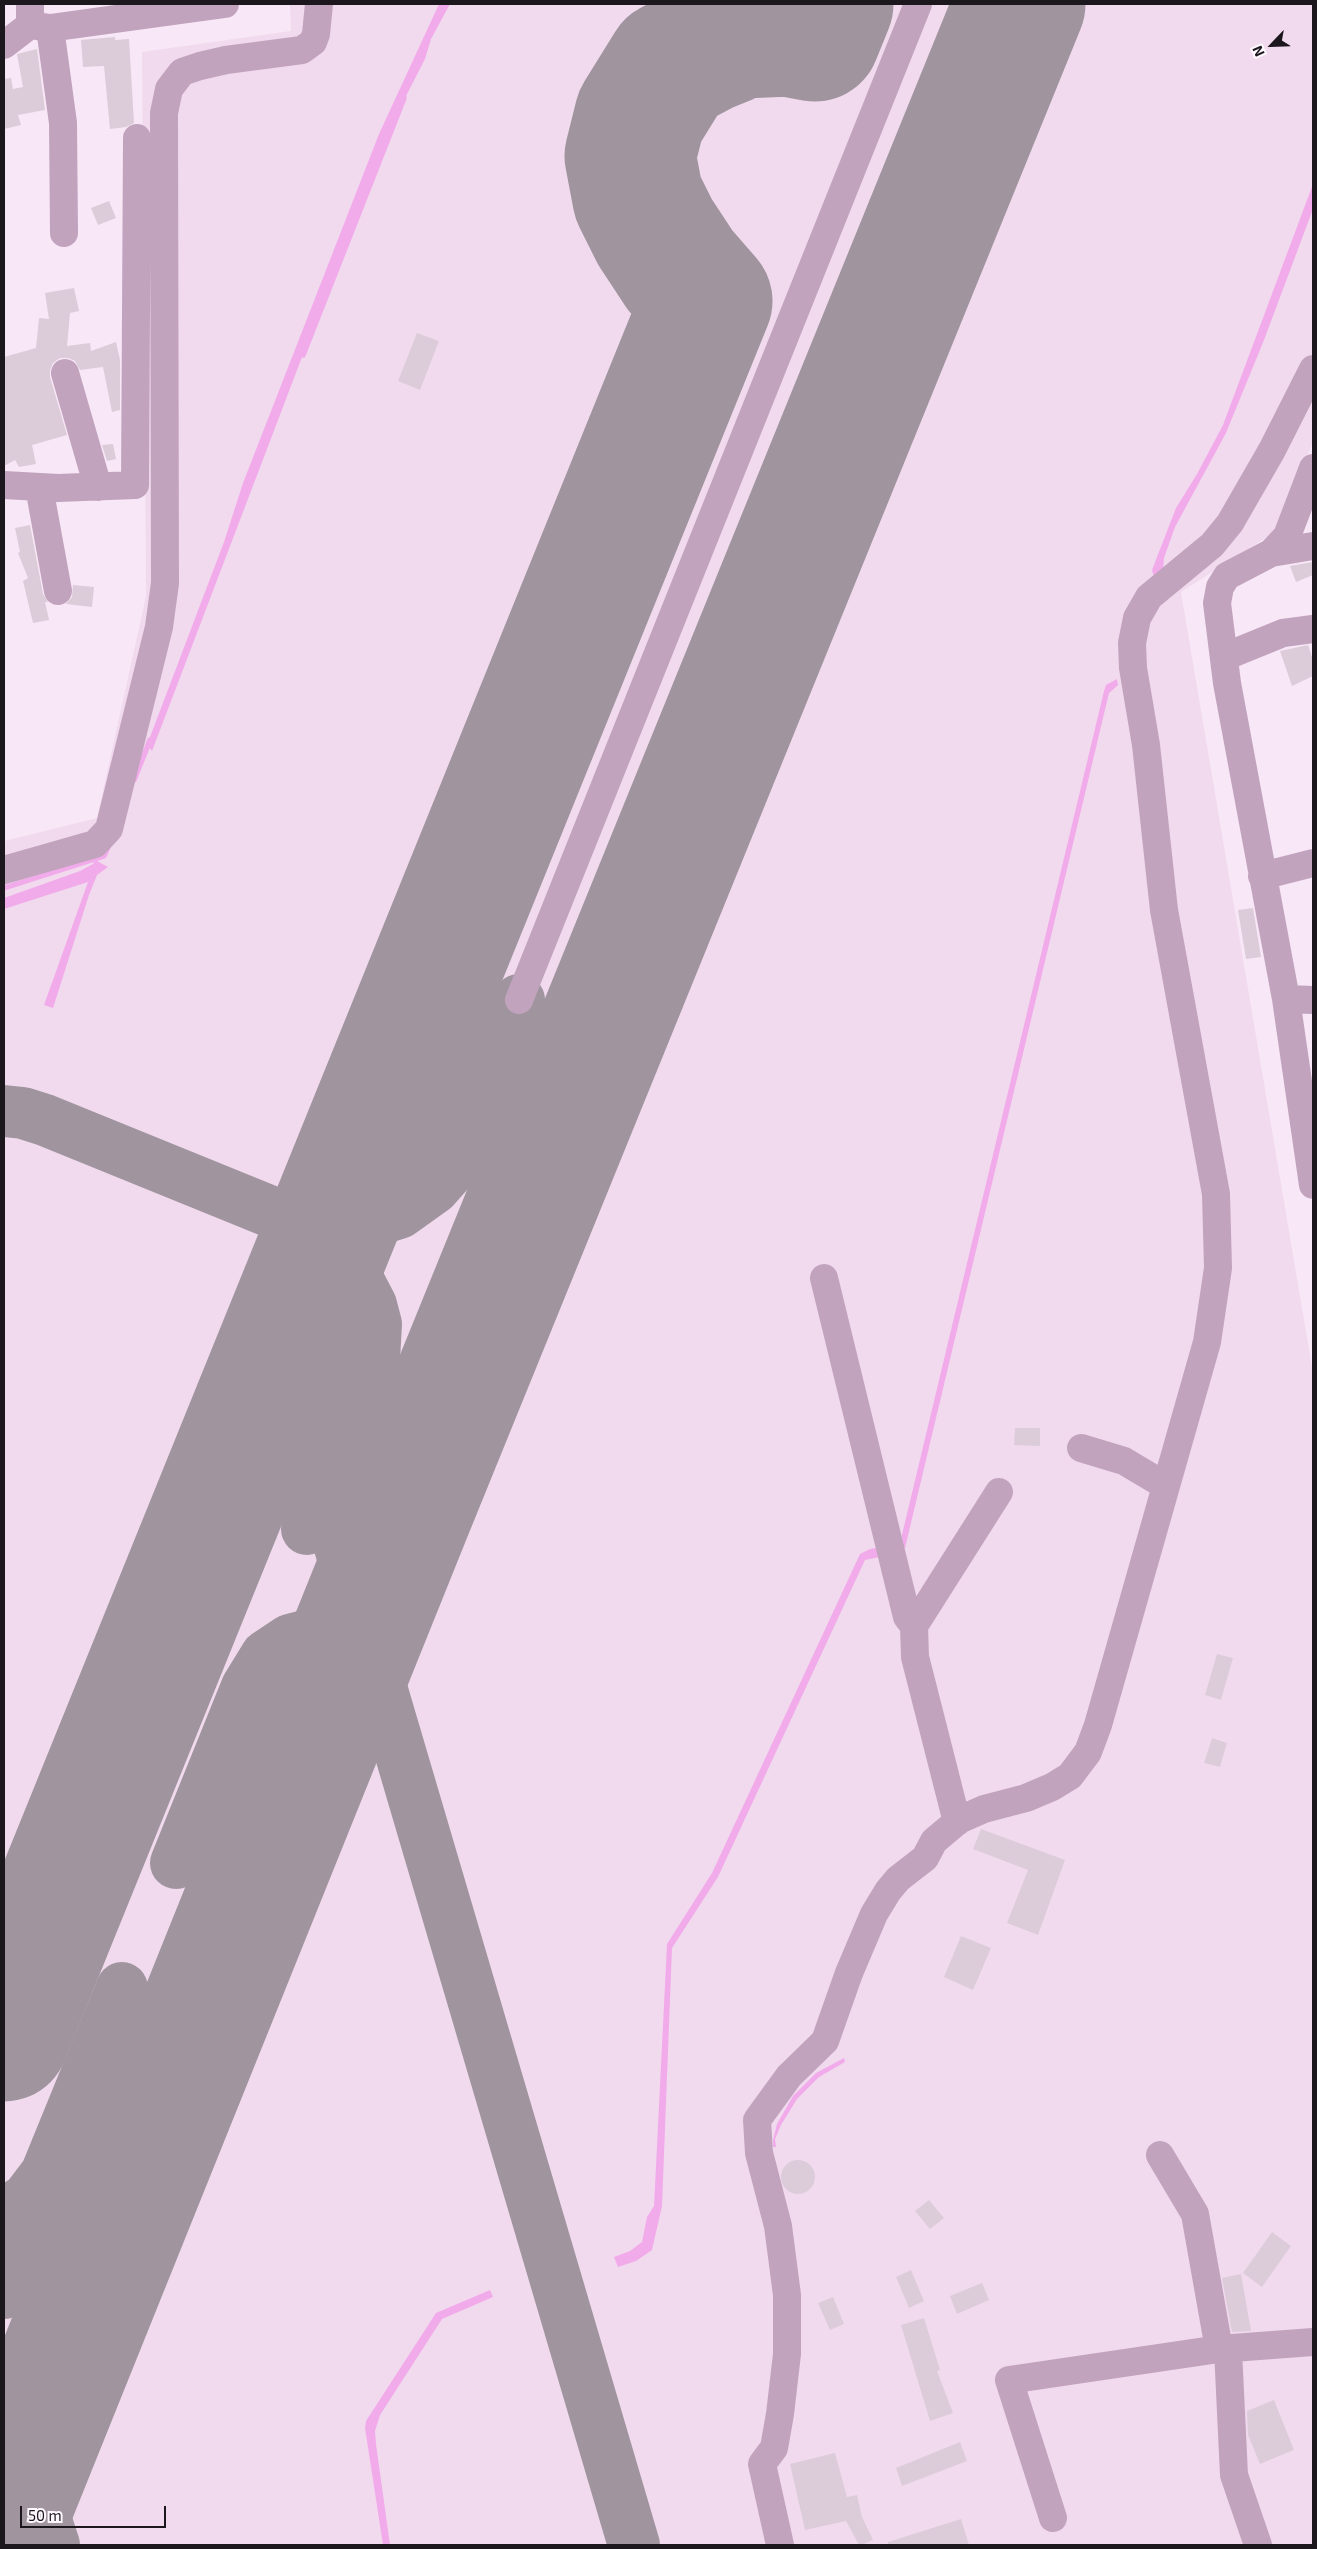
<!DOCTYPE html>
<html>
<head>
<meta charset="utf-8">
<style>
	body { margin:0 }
	#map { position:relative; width:1317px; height:2549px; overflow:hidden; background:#f8e7f6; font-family:"Exo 2",sans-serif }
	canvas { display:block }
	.frame { position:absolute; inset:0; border:5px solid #1c171c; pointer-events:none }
	.north { position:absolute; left:1247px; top:20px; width:50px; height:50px; -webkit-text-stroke:4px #fff8fe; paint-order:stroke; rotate:246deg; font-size:14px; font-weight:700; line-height:20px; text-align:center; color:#1c171c }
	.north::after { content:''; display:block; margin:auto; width:18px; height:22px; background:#1c171c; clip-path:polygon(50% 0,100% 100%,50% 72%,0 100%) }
	.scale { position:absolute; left:20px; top:2506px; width:146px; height:22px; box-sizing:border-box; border:2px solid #1c171c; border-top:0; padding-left:6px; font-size:15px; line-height:18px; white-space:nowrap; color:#1c171c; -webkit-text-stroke:4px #fff8fe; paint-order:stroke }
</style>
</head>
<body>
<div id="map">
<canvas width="1317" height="2549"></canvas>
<div class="frame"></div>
<div class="north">N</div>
<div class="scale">50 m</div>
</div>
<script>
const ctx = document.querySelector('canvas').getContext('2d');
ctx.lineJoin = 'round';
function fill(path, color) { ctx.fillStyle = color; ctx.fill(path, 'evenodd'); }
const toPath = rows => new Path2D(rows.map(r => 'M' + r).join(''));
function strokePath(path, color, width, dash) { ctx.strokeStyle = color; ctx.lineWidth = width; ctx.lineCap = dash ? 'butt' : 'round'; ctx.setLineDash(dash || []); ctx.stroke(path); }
const built = toPath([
	[290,4,1313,4,1313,442,1278,530,1181,592,1313,1373,1313,2545,4,2545,4,841,97,818,146,596,142,52,291,31]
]);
const water = toPath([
	[439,4,450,4,431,39,425,59,404,100,374,168,152,751,147,745,224,542,243,483,379,134],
	[1313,184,1313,209,1264,340,1226,433,1175,527,1164,558,1163,571,1154,577,1152,570,1176,508,1197,474,1223,425],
	[1117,679,1118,685,1109,693,905,1548,894,1554,865,1560,718,1877,672,1948,662,2206,652,2250,636,2261,618,2267,614,2257,630,2251,642,2242,647,2217,654,2206,667,1944,712,1873,860,1554,870,1549,900,1543,1104,691,1106,685],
	[95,860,108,867,97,875,89,895,53,1008,44,1005,88,882,4,909,4,898,80,871,93,864],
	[844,2058,845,2062,819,2077,797,2099,781,2125,775,2139,776,2147,773,2147,773,2140,777,2124,793,2096,816,2073],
	[490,2290,493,2297,442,2319,380,2415,375,2431,376,2444,390,2545,383,2545,365,2428,366,2421,436,2313]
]);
const stream = toPath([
	[303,355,404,98],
	[134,780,150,740],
	[4,888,104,856,108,847]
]);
const taxiway = toPath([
	[4,1111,23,1113,45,1120,296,1222,329,1245,359,1282,371,1305,376,1324,374,1359,307,1529],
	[290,1218,332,1227,364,1224,399,1213,434,1188,450,1170,454,1161,519,1000],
	[333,1476,329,1501,330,1513,368,1643],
	[176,1863,247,1687,266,1656,290,1640,317,1633,341,1633,368,1643,634,2545],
	[4,2214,27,2199,46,2174,122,1988],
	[4,2293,50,2178],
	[4,2392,54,2545]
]);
const runway = toPath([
	[4,2036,707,301,680,270,655,232,638,198,630,156,640,116,671,66,705,48,742,33,788,31,815,36,828,4],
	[4,2513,408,1509,1020,4]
]);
const building = toPath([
	[115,37,115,40,129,39,134,123,126,127,110,129,104,66,83,67,81,40],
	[37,49,45,110,18,115,21,125,4,129,4,79,11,78,13,89,23,87,17,54],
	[109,201,116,218,98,225,91,208],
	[74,288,79,311,70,313,67,346,90,343,91,351,116,342,120,360,120,410,112,412,103,367,80,370,75,361,68,358,60,358,53,363,50,370,50,377,67,435,32,445,36,464,19,467,15,460,4,466,4,357,36,348,39,318,49,319,45,293],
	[417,333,439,341,420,390,398,381],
	[113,444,116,459,107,461,102,445],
	[30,525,43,594,48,602,45,602,49,620,33,623,23,581,28,578,18,553,20,552,15,528],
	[1313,562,1313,575,1296,582,1290,566],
	[73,585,94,587,92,607,66,604,72,597],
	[1308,645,1313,660,1313,676,1292,686,1280,651],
	[1253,908,1261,957,1246,959,1238,910],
	[1015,1428,1040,1428,1040,1446,1014,1445],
	[1217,1654,1233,1658,1221,1700,1205,1695],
	[1212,1738,1227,1743,1220,1767,1204,1763],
	[981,1829,1065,1860,1038,1935,1007,1923,1028,1870,973,1849],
	[961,1936,991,1948,973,1990,944,1977],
	'781 2177a17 17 0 1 1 34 0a17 17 0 1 1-34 0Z',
	[929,2200,944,2218,930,2229,915,2211],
	[1272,2232,1291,2246,1262,2287,1243,2273],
	[911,2270,924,2301,909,2308,896,2277],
	[1241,2274,1251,2331,1232,2332,1222,2278],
	[982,2283,989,2300,957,2314,950,2296],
	[833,2297,844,2324,830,2330,818,2303],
	[924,2318,940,2370,937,2371,953,2413,930,2421,901,2325],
	[1274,2400,1294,2450,1260,2464,1248,2435,1247,2411],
	[960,2442,967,2461,902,2486,896,2468],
	[835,2453,847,2497,857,2495,862,2517,873,2540,862,2545,859,2545,846,2521,805,2530,790,2464],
	[961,2519,969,2545,888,2545,888,2542]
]);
const minor = toPath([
	[30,25,50,28,225,4],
	[50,28,63,123,64,233],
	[4,45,30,25,30,4],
	[65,373,98,487],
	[1313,468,1287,536,1271,553,1227,576,1220,587,1217,603,1227,683,1286,999,1313,1185],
	[4,485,58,488,135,485,137,138],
	[39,487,58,591],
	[1271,553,1313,546],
	[1224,657,1283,633,1313,629],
	[4,870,95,844,109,829,159,627,165,583,164,113,169,89,182,72,200,66,226,60,302,50,313,42,316,34,319,4],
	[1262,876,1313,863],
	[1286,999,1313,1000],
	[519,1000,918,4],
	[824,1278,907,1617,914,1626],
	[1081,1448,1124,1461,1166,1486],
	[957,1822,915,1657,914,1626,999,1492],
	[1160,2155,1195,2214,1219,2349,1313,2342],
	[1228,2350,1234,2475,1258,2545],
	[1053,2518,1009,2380,1219,2349],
	[780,2545,762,2464,774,2448,780,2414,787,2354,787,2295,778,2226,759,2153,757,2120,789,2076,825,2041,849,1973,874,1914,888,1891,898,1879,925,1858,934,1841,959,1820,984,1809,1026,1798,1052,1787,1070,1776,1088,1752,1098,1725,1207,1342,1218,1268,1216,1194,1164,910,1146,745,1133,668,1132,643,1137,618,1149,597,1212,545,1230,523,1272,450,1313,369]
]);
fill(built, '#f1daee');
fill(water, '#f2abea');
strokePath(stream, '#f2abea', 5.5);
strokePath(taxiway, '#a0949e', 52);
strokePath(runway, '#a0949e', 131);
fill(building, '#dcccda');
strokePath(minor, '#c2a3be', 28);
</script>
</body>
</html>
